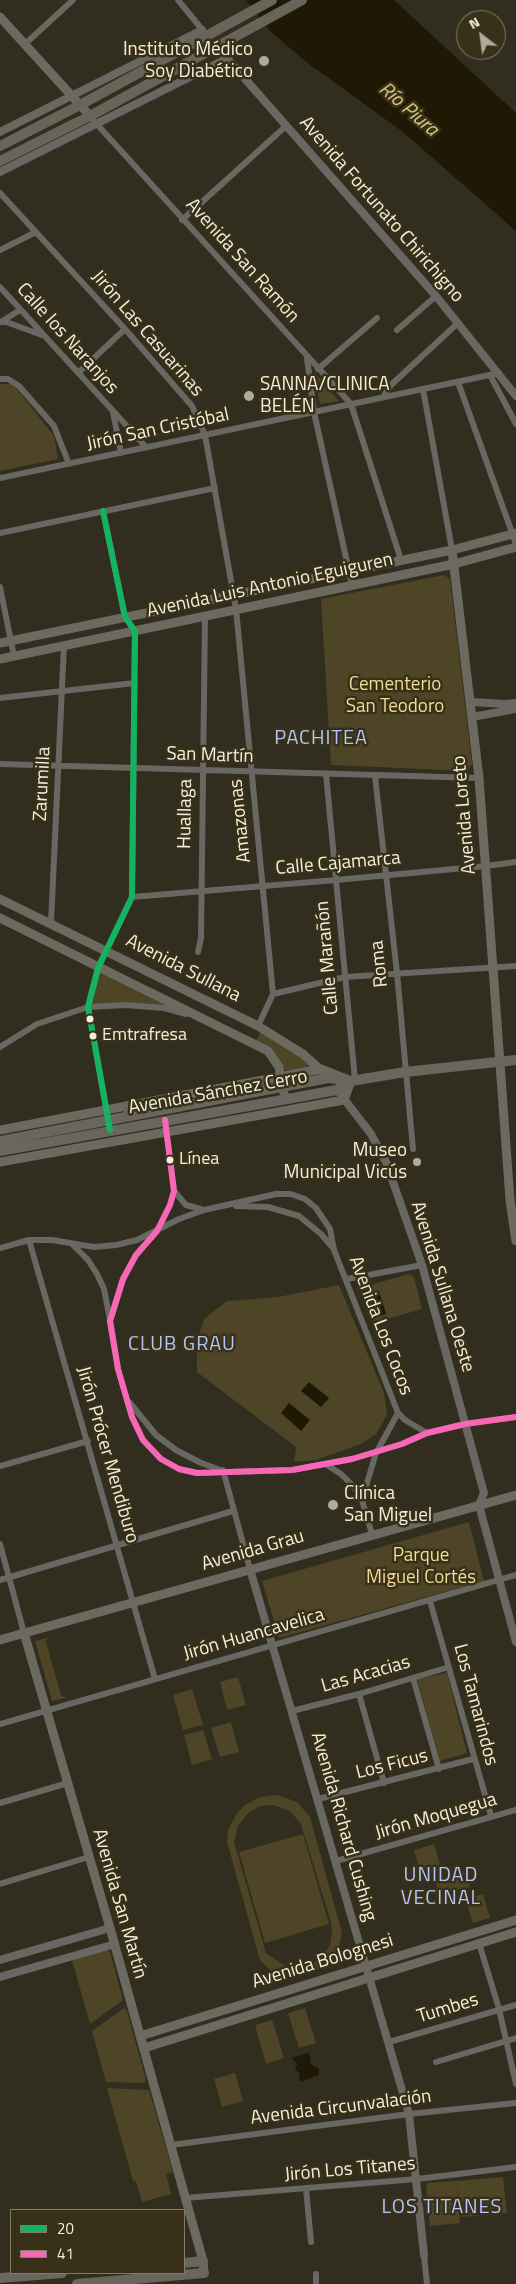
<!DOCTYPE html>
<html>
<head>
<meta charset="utf-8">
<style>
	body { margin:0 }
	#map { position:relative; width:516px; height:2284px; overflow:hidden; background:#312d1f; font-family:"Titillium Web",sans-serif }
	canvas { display:block }
	.legend { position:absolute; left:10px; top:2209px; width:175px; height:65px; box-sizing:border-box; background:#393117; border:1px solid #837d67; margin:0; padding:6px 9px; list-style:none; font-size:15px; color:#f3eedf }
	.legend li { display:flex; align-items:center; gap:10px; height:25px }
	.legend b { width:25px; border:1px solid #837d67 }
	.north { position:absolute; left:456px; top:10px; width:50px; height:50px; box-sizing:border-box; background:#393117; border:1px solid #837d67; border-radius:50%; rotate:330deg; font-size:14px; font-weight:700; line-height:20px; text-align:center; color:#f3eedf }
	.north::after { content:''; display:block; margin:auto; width:18px; height:22px; background:#afaa9c; clip-path:polygon(50% 0,100% 100%,50% 72%,0 100%) }
</style>
</head>
<body>
<div id="map">
<canvas width="516" height="2284"></canvas>
<ul class="legend">
<li><b style="height:6px;background:#13b361"></b>20</li>
<li><b style="height:6px;background:#fa66b7"></b>41</li>
</ul>
<div class="north">N</div>
</div>
<script>
const ctx = document.querySelector('canvas').getContext('2d');
ctx.lineJoin = 'round';
function fill(path, color) { ctx.fillStyle = color; ctx.fill(path, 'evenodd'); }
const toPath = rows => new Path2D(rows.map(r => 'M' + r).join(''));
function strokePath(path, color, width, dash) { ctx.strokeStyle = color; ctx.lineWidth = width; ctx.lineCap = dash ? 'butt' : 'round'; ctx.setLineDash(dash || []); ctx.stroke(path); }
function label(font, color, halo, rows, align = 'center') {
  ctx.font = font + ' "Titillium Web",sans-serif'; ctx.lineWidth = 5; ctx.setLineDash([]); ctx.textBaseline = 'middle'; ctx.strokeStyle = halo; ctx.fillStyle = color; for (const [text, x, y, turn = 0] of rows) {
    ctx.save(); ctx.translate(x, y); ctx.rotate((+turn || 0) * Math.PI / 180); ctx.textAlign = isNaN(turn) ? turn : align; if (halo) ctx.strokeText(text, 0, 0); ctx.fillText(text, 0, 0); ctx.restore();
  }
}
const green = toPath([
	[314,372,339,401,320,404],
	[0,384,13,384,54,436,58,459,0,471],
	[444,575,450,579,472,764,467,771,331,765,321,599],
	[98,968,201,1017,164,1008,88,1007],
	[260,1032,299,1055,313,1067,286,1071,273,1052,256,1041],
	[409,1274,414,1277,422,1309,373,1323,360,1291,363,1287],
	[339,1285,384,1393,387,1415,376,1434,361,1444,316,1460,294,1462,296,1447,197,1372,197,1341,204,1319,227,1301,278,1297],
	[469,1522,484,1581,279,1638,262,1581],
	[48,1638,46,1642,61,1695,66,1698,52,1701,35,1641],
	[447,1673,467,1753,440,1761,417,1679],
	[238,1677,246,1705,227,1710,220,1682],
	[192,1689,203,1725,183,1730,173,1695],
	[231,1722,239,1752,220,1757,211,1728],
	[203,1730,212,1759,192,1765,184,1735],
	[277,1795,297,1802,310,1817,342,1933,338,1954,328,1966,294,1978,280,1975,271,1971,260,1960,227,1842,228,1830,237,1813,245,1805,260,1797],
	[273,1805,290,1811,301,1824,331,1922,332,1933,330,1945,322,1957,308,1966,296,1968,285,1966,266,1953,234,1842,238,1826,247,1814,260,1806],
	[303,1834,329,1924,265,1943,239,1852],
	[434,1844,441,1868,421,1874,414,1850],
	[465,1871,470,1887,439,1895,435,1879],
	[483,1894,490,1918,473,1923,465,1899],
	[104,1949,110,1952,123,2000,90,2024,72,1960],
	[124,2008,127,2011,146,2080,144,2083,106,2082,92,2031],
	[305,2008,316,2043,299,2048,288,2013],
	[272,2020,284,2058,266,2064,255,2025],
	[235,2073,243,2101,222,2107,214,2079],
	[107,2088,149,2090,173,2172,166,2174,171,2194,142,2202,136,2181,133,2181],
	[503,2177,507,2213,461,2217,457,2181],
	[457,2181,460,2223,430,2226,426,2183]
]);
const water = toPath([
	[246,0,394,0,516,113,516,231,403,132,305,61,271,32],
	[379,1291,386,1314,374,1318,367,1294],
	[309,1382,329,1398,321,1407,301,1391],
	[289,1403,310,1420,301,1431,281,1413],
	[308,2053,311,2058,310,2064,319,2069,319,2075,300,2082,299,2073,295,2069,297,2064,292,2058]
]);
const minor = toPath([
	[178,0,205,33],
	[25,44,73,0],
	[94,121,351,404,401,560],
	[0,193,125,329,192,406,205,435,236,609,273,994,258,1026],
	[182,220,286,126],
	[0,250,36,232],
	[0,287,146,447],
	[0,322,6,322,42,335],
	[1,322,20,310],
	[397,330,436,296],
	[307,358,314,412,352,585],
	[318,369,377,318],
	[78,373,125,329],
	[490,375,516,424],
	[0,379,8,379,19,386,54,426,69,464],
	[458,382,516,544],
	[423,389,452,550],
	[383,397,391,385,458,323],
	[113,412,121,453],
	[0,478,499,373],
	[103,511,125,617,135,631,132,897,98,968,88,1007,110,1130],
	[0,533,215,488],
	[0,587,14,656],
	[0,698,135,683],
	[0,764,479,778],
	[326,774,355,1080],
	[375,776,397,973,413,1149],
	[132,897,336,880,486,866,516,862],
	[51,923,64,645],
	[198,952,201,938,205,616],
	[273,994,345,977,516,966],
	[0,1047,37,1024,88,1007,126,1005,164,1008,186,1014],
	[165,1120,174,1191,170,1205,157,1231,136,1255,123,1279,110,1321,118,1369,132,1417,143,1440,161,1459,179,1469,197,1473,292,1470,352,1459,402,1444,427,1433,465,1424,516,1417],
	[174,1191,186,1205,201,1209],
	[236,1206,268,1207,299,1216,321,1234,334,1249],
	[29,1240,155,1679],
	[73,1245,88,1260,97,1274,104,1289,110,1320],
	[0,1248,29,1240,52,1240,94,1247,116,1245,137,1240,179,1219,204,1210,276,1194,291,1194,305,1199,316,1208,330,1229,334,1250,398,1413,405,1420,427,1433],
	[347,1279,422,1265],
	[130,1403,156,1435,176,1450,199,1462,220,1470],
	[327,1465,341,1474,353,1486,362,1500,372,1534],
	[0,1466,88,1441],
	[223,1470,250,1569],
	[362,1500,376,1453,398,1413],
	[0,1544,24,1633],
	[0,1580,233,1511],
	[430,1601,491,1816],
	[413,1678,439,1769],
	[359,1694,384,1783],
	[292,1711,359,1694,449,1667],
	[0,1724,516,1575],
	[318,1799,473,1759],
	[0,1803,68,1783],
	[336,1861,516,1810],
	[0,1884,89,1857],
	[479,1943,499,2009,516,2084],
	[389,2042,516,2005],
	[436,2062,516,2038],
	[171,2145,409,2114,516,2103],
	[306,2188,311,2242],
	[185,2198,417,2179,516,2167],
	[424,2255,427,2284],
	[316,2274,316,2284]
]);
const tertiary = toPath([
	[217,47,436,296,516,396],
	[0,132,202,30],
	[0,172,226,59],
	[471,702,506,704,516,703],
	[472,717,516,709],
	[341,1095,371,1134,386,1162,422,1265,484,1493,479,1505,516,1642],
	[250,1569,409,2114,424,2255],
	[0,1960,110,1928],
	[0,1977,115,1944]
]);
const secondary = toPath([
	[0,17,90,116],
	[452,550,479,778,510,1200,516,1241],
	[0,643,452,550,516,533],
	[0,659,454,564,516,547],
	[0,899,258,1026,303,1054,323,1072],
	[0,918,268,1051,279,1067,285,1099],
	[0,1130,321,1069,351,1081,344,1100,0,1162],
	[24,1633,110,1928,203,2261,204,2273],
	[0,1640,516,1495],
	[140,2036,516,1920],
	[144,2048,516,1932]
]);
const primary = toPath([
	[128,1106,130,1116],
	[0,1141,328,1078,351,1081,405,1072,516,1060],
	[0,1151,337,1090,351,1081],
	[184,2263,203,2261],
	[0,2278,62,2273],
	[77,2284,204,2273]
]);
const trunk = toPath([
	[0,146,80,105,272,0],
	[0,161,90,116,302,0]
]);
const bus1 = toPath([
	[103,511,125,617,135,631,132,897,98,968,88,1007,110,1130]
]);
const bus2 = toPath([
	[165,1120,174,1191,170,1205,157,1231,136,1255,123,1279,110,1321,118,1369,132,1417,143,1440,161,1459,179,1469,197,1473,292,1470,352,1459,402,1444,427,1433,465,1424,516,1417]
]);
const markers = [
	[264,61,6,"#afaa9c"],
	[249,396,6,"#afaa9c"],
	[90,1019,4.5,"#f3eedf"],
	[93,1036,4.5,"#f3eedf"],
	[170,1160,4.5,"#f3eedf"],
	[417,1162,5,"#afaa9c"],
	[333,1505,6,"#afaa9c"]
];
const busNames = [
	["Emtrafresa",102,1036],
	["Línea",179,1160]
];
const poiNames = [
	["Instituto Médico",253,50],
	["Soy Diabético",253,72],
	["SANNA/CLINICA",260,385,"left"],
	["BELÉN",260,407,"left"],
	["Museo",407,1151],
	["Municipal Vicús",407,1173],
	["Clínica",344,1494,"left"],
	["San Miguel",344,1516,"left"]
];
const streetNames = [
	["Avenida Fortunato Chirichigno",381,210,49],
	["Avenida San Ramón",242,261,48],
	["Jirón Las Casuarinas",147,334,49],
	["Calle los Naranjos",67,339,48],
	["Jirón San Cristóbal",158,430,-12],
	["Avenida Luis Antonio Eguiguren",270,586,-12],
	["San Martín",210,756,2],
	["Zarumilla",43,784,-87],
	["Huallaga",186,814,-89],
	["Avenida Loreto",465,815,-95],
	["Amazonas",241,821,-96],
	["Calle Cajamarca",338,864,-5],
	["Calle Marañón",328,958,-95],
	["Roma",380,964,-96],
	["Avenida Sullana",183,969,27],
	["Avenida Sánchez Cerro",218,1093,-10],
	["Avenida Sullana Oeste",442,1287,73],
	["Avenida Los Cocos",380,1326,69],
	["Jirón Prócer Mendiburo",107,1455,74],
	["Avenida Grau",253,1551,-16],
	["Jirón Huancavelica",254,1635,-16],
	["Las Acacias",366,1675,-16],
	["Los Tamarindos",475,1705,75],
	["Los Ficus",392,1765,-14],
	["Jirón Moquegua",436,1817,-16],
	["Avenida Richard Cushing",343,1827,74],
	["Avenida San Martín",119,1904,74],
	["Avenida Bolognesi",323,1962,-17],
	["Tumbes",448,2009,-17],
	["Avenida Circunvalación",341,2108,-7],
	["Jirón Los Titanes",350,2170,-5]
];
const parkNames = [
	["Cementerio",395,685],
	["San Teodoro",395,707],
	["Parque",421,1556],
	["Miguel Cortés",421,1578]
];
const waterNames = [
	["Río Piura",408,110,41]
];
const neighbourhoodNames = [
	["PACHITEA",321,739],
	["CLUB GRAU",182,1345],
	["UNIDAD",441,1876],
	["VECINAL",441,1899],
	["LOS TITANES",442,2208]
];
fill(green, '#4e4527');
fill(water, '#1e1805');
strokePath(minor, '#696761', 6);
strokePath(tertiary, '#696761', 8);
strokePath(secondary, '#6c6961', 9);
strokePath(primary, '#69665d', 10);
strokePath(trunk, '#68645a', 10);
strokePath(bus1, '#13b361', 6);
strokePath(bus2, '#fa66b7', 6);
for (const [x, y, r, color] of markers) { const dot = new Path2D(); dot.arc(x, y, r, 0, 2 * Math.PI); ctx.fillStyle = color; ctx.fill(dot); strokePath(dot, '#393117', 2); }
label('18px', '#f3eedf', '#393117', busNames, 'left');
label('19px', '#f3eedf', '#393117', poiNames, 'right');
label('19px', '#f3eedf', '#393117', streetNames);
label('19px', '#f1dc96', '#393117', parkNames);
label('italic 20px', '#d9c580', '#393117', waterNames);
ctx.letterSpacing = '1px';
label('20px', '#b1c5fc', '#393117', neighbourhoodNames);
ctx.letterSpacing = '0px';
</script>
</body>
</html>
